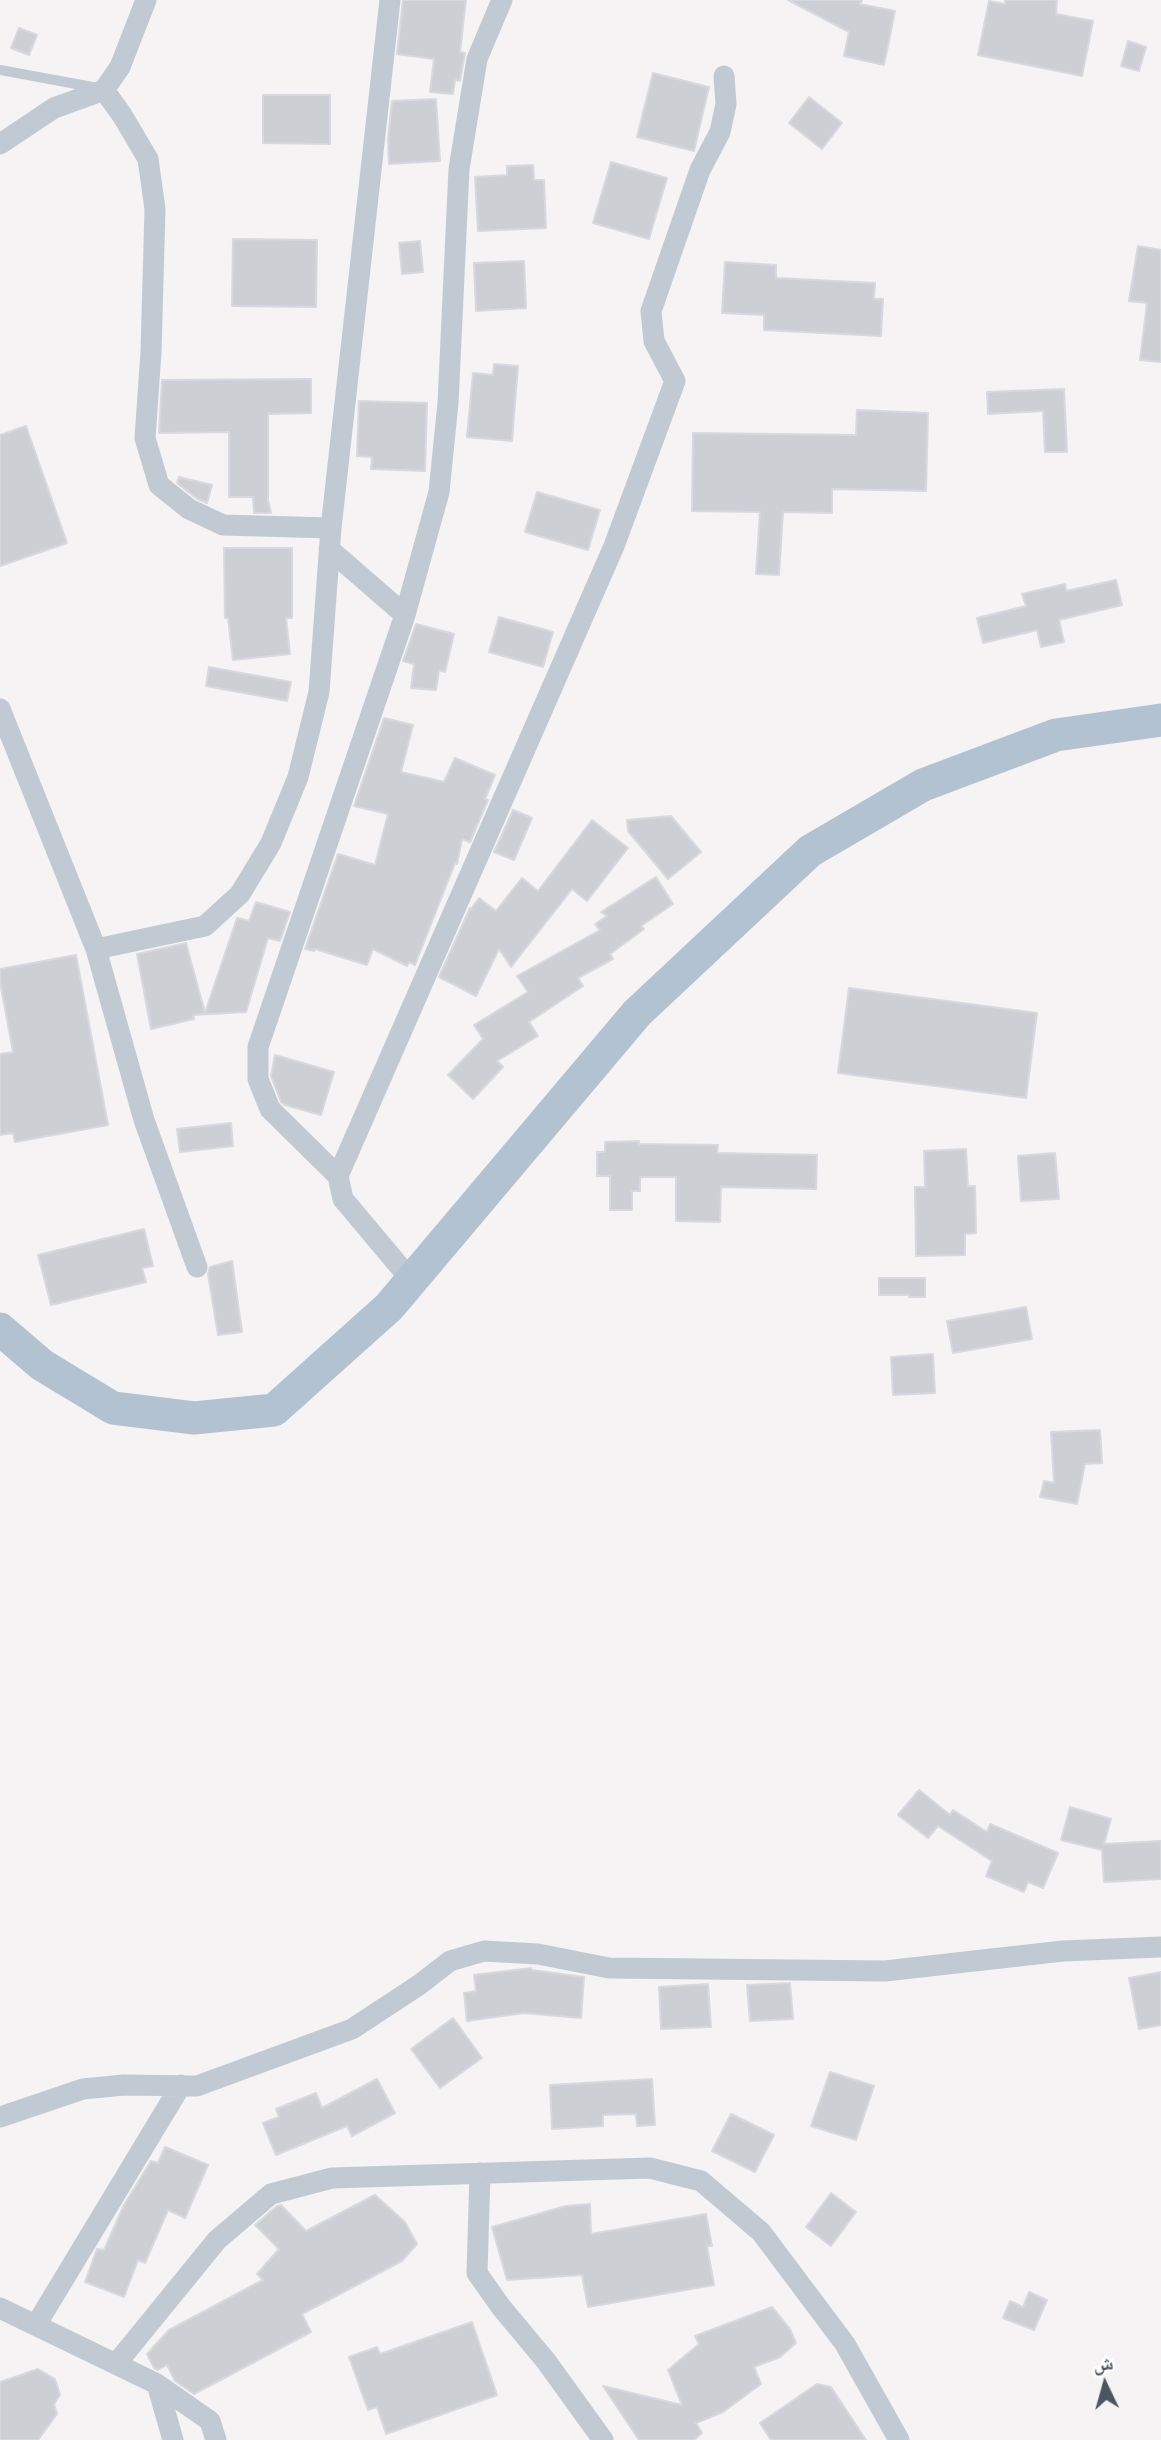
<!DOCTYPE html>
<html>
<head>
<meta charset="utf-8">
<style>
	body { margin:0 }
	#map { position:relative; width:1161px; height:2440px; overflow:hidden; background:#f5f3f3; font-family:Commissioner,"Noto Naskh Arabic",sans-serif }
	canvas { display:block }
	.north { position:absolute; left:1070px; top:2349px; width:70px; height:70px; -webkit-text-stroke:5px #fff; paint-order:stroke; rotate:355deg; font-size:19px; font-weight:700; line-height:28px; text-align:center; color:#4a5661 }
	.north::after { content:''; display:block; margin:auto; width:24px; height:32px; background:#4a5661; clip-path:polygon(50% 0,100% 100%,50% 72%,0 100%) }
</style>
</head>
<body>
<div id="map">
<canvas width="1161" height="2440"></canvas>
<div class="north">ش</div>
</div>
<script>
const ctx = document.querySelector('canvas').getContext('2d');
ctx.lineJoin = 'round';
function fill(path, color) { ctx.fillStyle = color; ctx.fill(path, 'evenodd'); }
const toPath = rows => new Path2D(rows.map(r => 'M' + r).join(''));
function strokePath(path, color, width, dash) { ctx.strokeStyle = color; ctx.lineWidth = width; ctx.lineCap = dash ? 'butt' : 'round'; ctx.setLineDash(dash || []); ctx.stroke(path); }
const building = toPath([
	[403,0,466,0,460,52,465,53,460,81,455,80,453,94,430,92,434,59,397,54,403,0],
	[788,0,862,0,860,4,895,11,884,65,844,56,849,32,788,0],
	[1005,0,1057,0,1056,14,1093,21,1082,76,978,55,989,1,1005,4,1005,0],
	[19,28,37,35,29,55,11,48,19,28],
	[1128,41,1146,47,1139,71,1121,66,1128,41],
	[653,73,709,87,694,151,637,137,653,73],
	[263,95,330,95,330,144,263,143,263,95],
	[809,97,842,123,822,149,789,123,809,97],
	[436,99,440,161,389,164,388,139,392,101,436,99],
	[611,162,667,178,649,239,593,223,611,162],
	[533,165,534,180,544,180,546,228,478,231,475,177,507,175,507,166,533,165],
	[233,239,317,240,316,307,232,306,233,239],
	[420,241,423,272,402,274,399,243,420,241],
	[1138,246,1161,250,1161,362,1140,360,1147,303,1129,301,1138,246],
	[524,261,526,308,476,311,474,263,524,261],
	[725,262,776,265,776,278,875,283,874,299,883,299,881,336,764,330,764,315,722,313,725,262],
	[494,364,518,366,512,441,467,437,473,373,493,375,494,364],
	[311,379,311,413,268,414,268,500,271,513,254,513,253,497,229,497,229,432,159,433,162,380,311,379],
	[1064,389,1067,452,1045,452,1043,411,988,414,987,392,1064,389],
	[359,401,427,403,425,471,371,469,372,457,357,456,359,401],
	[857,410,928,413,926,491,832,489,832,513,783,512,779,575,756,574,760,512,692,511,693,433,856,435,857,410],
	[26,426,67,543,0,566,0,435,26,426],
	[179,477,212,485,207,503,196,498,177,483,179,477],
	[537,492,600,510,588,550,525,532,537,492],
	[224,548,292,548,292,618,286,618,290,654,233,660,228,618,225,618,224,548],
	[1116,580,1122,605,1059,620,1064,642,1041,647,1037,630,983,643,977,618,1026,606,1022,594,1065,584,1066,591,1116,580],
	[499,617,553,632,543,667,489,652,499,617],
	[416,624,454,634,445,672,439,670,436,690,411,688,414,664,403,661,416,624],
	[209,667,291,682,287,701,206,686,209,667],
	[384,718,413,725,401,772,444,782,455,758,495,775,485,799,488,800,470,842,462,839,457,864,455,863,415,965,409,962,407,966,373,949,367,965,315,949,314,951,305,949,338,854,375,865,388,814,354,806,384,718],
	[513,810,532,818,514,860,494,852,513,810],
	[671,816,701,852,668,879,628,831,627,820,671,816],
	[592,820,628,848,587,901,572,889,511,967,499,949,476,996,439,977,470,908,471,909,479,898,496,911,522,878,538,891,592,820],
	[656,877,673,904,641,926,644,929,610,954,613,959,578,978,583,986,529,1022,538,1036,497,1061,503,1067,473,1099,448,1075,483,1039,474,1025,528,992,517,976,600,930,595,924,607,916,601,912,656,877],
	[256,902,290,912,280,941,268,938,246,1012,193,1015,194,1019,151,1029,137,954,186,943,205,1013,237,918,249,921,256,902],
	[76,955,108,1125,15,1142,13,1133,0,1135,0,1054,13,1052,0,982,0,969,76,955],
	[849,988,1037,1013,1026,1098,838,1073,849,988],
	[275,1055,334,1072,321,1115,285,1105,281,1102,271,1076,275,1055],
	[231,1123,233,1146,180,1152,177,1129,231,1123],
	[639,1141,639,1144,718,1145,717,1153,817,1155,816,1189,721,1187,720,1222,676,1221,676,1177,640,1177,640,1191,632,1191,632,1210,610,1210,610,1176,597,1176,597,1152,605,1152,605,1142,639,1141],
	[966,1149,968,1186,975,1186,976,1233,965,1234,965,1255,916,1256,915,1187,925,1187,924,1151,966,1149],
	[1055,1153,1059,1199,1021,1201,1018,1156,1055,1153],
	[144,1229,153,1266,142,1268,146,1282,51,1305,38,1255,144,1229],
	[232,1261,242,1332,218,1335,208,1274,210,1267,232,1261],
	[879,1278,925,1278,925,1297,909,1297,909,1295,879,1295,879,1278],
	[1026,1307,1032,1339,953,1353,947,1321,1026,1307],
	[933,1354,935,1393,893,1395,891,1357,933,1354],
	[1100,1430,1102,1463,1085,1464,1077,1504,1040,1497,1044,1481,1054,1483,1051,1432,1100,1430],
	[919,1790,950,1815,953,1810,987,1832,990,1824,1058,1853,1043,1888,1028,1882,1024,1892,986,1876,992,1861,938,1826,928,1838,898,1815,919,1790],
	[1070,1807,1111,1819,1104,1844,1161,1841,1161,1879,1104,1882,1102,1850,1061,1840,1070,1807],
	[531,1968,532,1970,584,1977,581,2018,524,2013,467,2021,464,1993,476,1991,474,1975,531,1968],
	[1161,1972,1161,2025,1139,2029,1129,1978,1161,1972],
	[790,1983,793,2019,750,2021,747,1985,790,1983],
	[708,1984,711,2027,661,2029,659,1987,708,1984],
	[453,2018,482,2058,440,2088,411,2049,453,2018],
	[830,2072,874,2086,856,2140,811,2126,830,2072],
	[377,2079,395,2113,352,2136,347,2126,276,2155,263,2123,279,2117,276,2109,316,2093,322,2108,377,2079],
	[652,2079,655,2125,637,2126,636,2114,603,2115,603,2126,552,2129,550,2085,652,2079],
	[731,2114,774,2135,755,2172,712,2151,731,2114],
	[165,2147,208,2165,185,2218,168,2210,145,2263,138,2260,124,2297,85,2282,97,2249,104,2250,124,2205,151,2161,158,2163,165,2147],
	[831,2193,856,2212,831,2246,806,2227,831,2193],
	[375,2195,405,2222,417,2244,402,2261,302,2314,311,2332,194,2394,175,2381,167,2365,158,2370,154,2368,147,2354,169,2330,263,2280,257,2274,279,2249,255,2225,277,2206,281,2205,306,2231,375,2195],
	[590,2204,591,2234,706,2214,712,2246,707,2246,714,2285,588,2307,582,2275,507,2280,492,2227,566,2206,590,2204],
	[1029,2292,1047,2300,1034,2330,1003,2318,1010,2301,1023,2307,1029,2292],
	[772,2307,790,2329,796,2343,780,2357,754,2367,761,2384,723,2412,696,2423,702,2433,694,2440,639,2440,603,2386,682,2405,668,2370,699,2344,695,2336,772,2307],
	[472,2322,497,2395,386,2434,377,2407,368,2410,349,2357,377,2347,380,2354,472,2322],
	[38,2369,55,2379,60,2395,54,2404,57,2414,38,2440,0,2440,0,2382,38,2369],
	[817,2384,831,2387,866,2440,771,2440,760,2423,817,2384]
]);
const lane = toPath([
	[0,70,98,88]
]);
const street = toPath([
	[104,90,122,115,148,159,155,209,151,352,145,438,159,485,189,509,223,525,331,528],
	[0,144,54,108,104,90,120,67,146,0],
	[329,549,405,615],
	[0,709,96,949,144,1120,197,1267],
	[96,949,205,926,240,894,271,843,298,777,319,692,331,528,390,0],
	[338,1176,270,1109,258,1079,258,1047,405,615,439,492,448,403,459,169,477,59,502,0],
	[411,1280,343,1199,338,1176,614,546,675,381,654,341,651,311,700,170,720,132,726,104,724,76],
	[0,2117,83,2089,124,2085,197,2086,352,2029,419,1985,450,1961,484,1951,538,1954,609,1968,885,1971,1063,1951,1161,1947],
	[480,2173,477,2273,501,2307,546,2361,603,2440],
	[0,2308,157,2384,210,2421,216,2440],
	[36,2325,181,2085],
	[116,2364,217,2240,271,2194,332,2178,650,2168,701,2181,761,2232,845,2344,899,2440],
	[157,2384,173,2440]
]);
const primary = toPath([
	[0,1329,42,1365,113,1408,194,1418,274,1410,389,1307,637,1013,810,851,923,785,1056,735,1161,720]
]);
fill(building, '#cdcfd5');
strokePath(building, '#d7d9de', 2);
strokePath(lane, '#c1cad2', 10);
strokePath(street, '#c1cad2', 21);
strokePath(primary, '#b3c2d1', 33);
</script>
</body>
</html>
